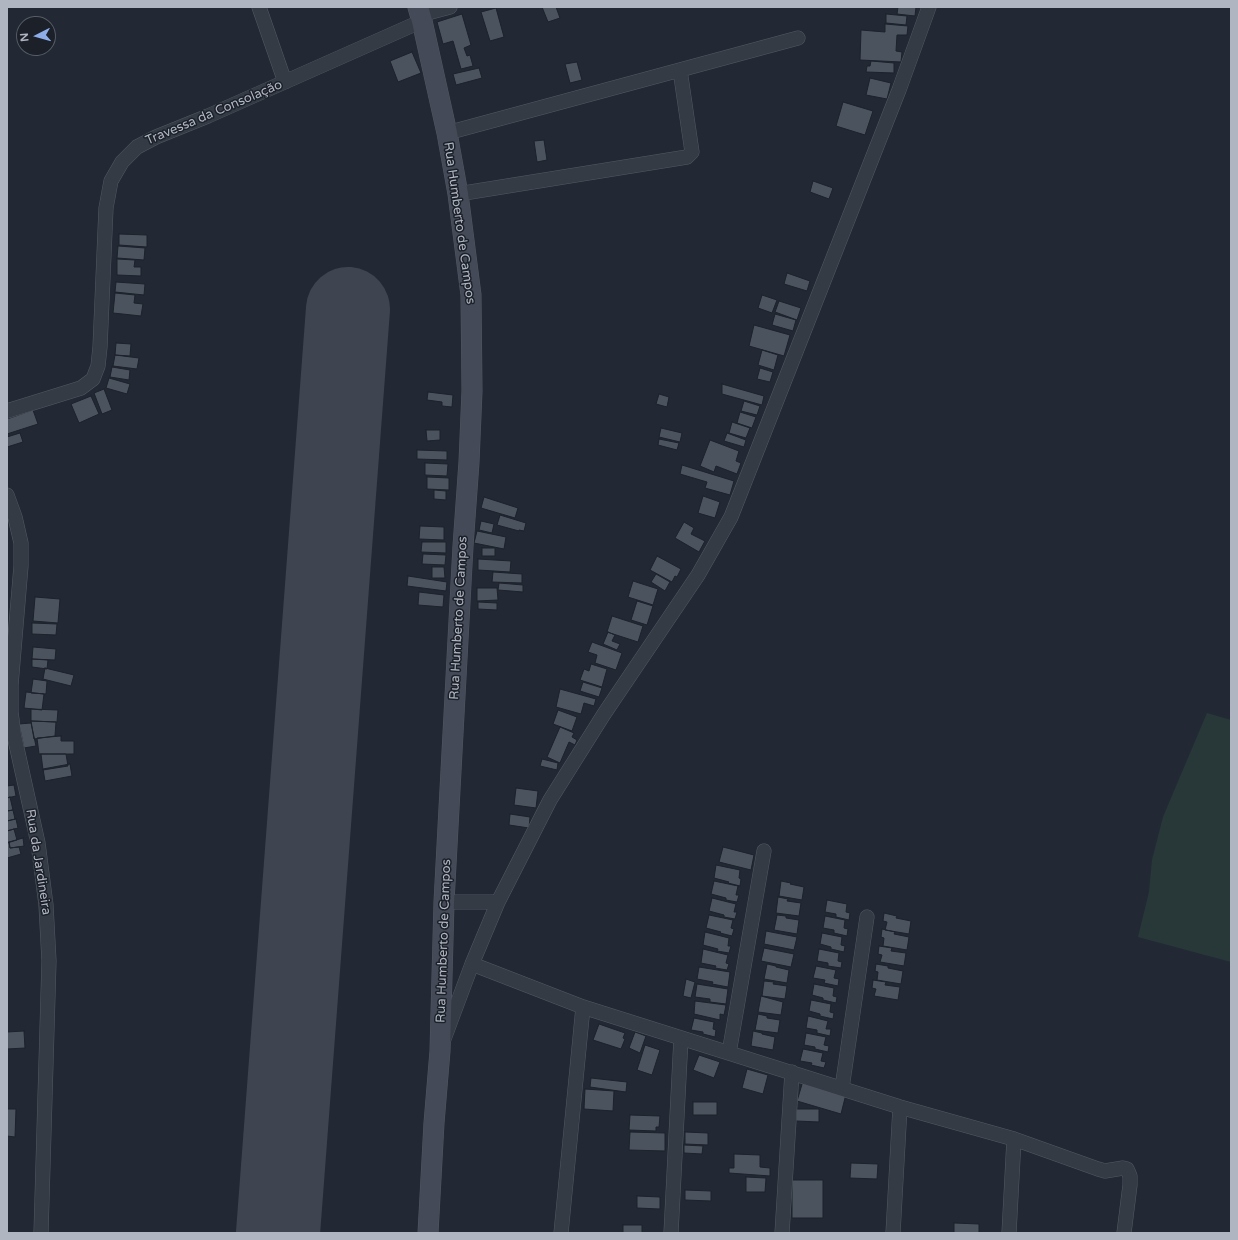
<!DOCTYPE html>
<html>
<head>
<meta charset="utf-8">
<style>
	body { margin:0 }
	#map { position:relative; width:1238px; height:1240px; overflow:hidden; background:#222934; font-family:"Varela Round",sans-serif }
	canvas { display:block }
	.frame { position:absolute; inset:0; border:8px solid #b0b6c1; pointer-events:none }
	.north { position:absolute; left:16px; top:16px; width:40px; height:40px; box-sizing:border-box; background:#1b2029; border:1px solid #575c66; border-radius:50%; rotate:264deg; font-size:11px; font-weight:700; line-height:16px; text-align:center; color:#b0b6c1 }
	.north::after { content:''; display:block; margin:auto; width:14px; height:18px; background:#8dade9; clip-path:polygon(50% 0,100% 100%,50% 72%,0 100%) }
</style>
</head>
<body>
<div id="map">
<canvas width="1238" height="1240"></canvas>
<div class="frame"></div>
<div class="north">N</div>
</div>
<script>
const ctx = document.querySelector('canvas').getContext('2d');
ctx.lineJoin = 'round';
function fill(path, color) { ctx.fillStyle = color; ctx.fill(path, 'evenodd'); }
const toPath = rows => new Path2D(rows.map(r => 'M' + r).join(''));
function strokePath(path, color, width, dash) { ctx.strokeStyle = color; ctx.lineWidth = width; ctx.lineCap = dash ? 'butt' : 'round'; ctx.setLineDash(dash || []); ctx.stroke(path); }
function label(font, color, halo, rows, align = 'center') {
  ctx.font = font + ' "Varela Round",sans-serif'; ctx.lineWidth = 3; ctx.setLineDash([]); ctx.textBaseline = 'middle'; ctx.strokeStyle = halo; ctx.fillStyle = color; for (const [text, x, y, turn = 0] of rows) {
    ctx.save(); ctx.translate(x, y); ctx.rotate((+turn || 0) * Math.PI / 180); ctx.textAlign = isNaN(turn) ? turn : align; if (halo) ctx.strokeText(text, 0, 0); ctx.fillText(text, 0, 0); ctx.restore();
  }
}
const green = toPath([
	[1207,713,1231,720,1231,962,1138,937,1149,892,1152,860,1163,817]
]);
const runway = toPath([
	[278,1233,348,309]
]);
const building = toPath([
	[542,7,556,7,560,18,548,22,542,7],
	[898,7,916,7,915,16,897,14,898,7],
	[496,8,504,37,490,41,481,12,496,8],
	[462,14,471,45,464,48,467,56,470,55,473,66,461,69,453,41,443,44,437,22,462,14],
	[886,14,907,16,906,25,886,23,886,14],
	[885,24,908,26,907,35,897,35,896,51,902,52,901,62,860,60,861,30,885,32,885,24],
	[412,52,421,73,398,82,390,61,412,52],
	[871,61,894,63,894,73,866,72,867,66,870,66,871,61],
	[577,62,582,80,570,83,565,64,577,62],
	[479,68,482,78,456,85,453,74,479,68],
	[870,78,891,83,887,99,866,95,870,78],
	[843,102,873,111,865,135,836,126,843,102],
	[544,140,547,160,537,162,534,141,544,140],
	[813,181,833,188,829,199,810,192,813,181],
	[119,234,147,235,147,247,119,245,119,234],
	[118,246,145,248,144,260,117,258,118,246],
	[117,259,135,260,134,267,141,267,141,276,117,275,117,259],
	[787,273,810,281,807,291,784,284,787,273],
	[116,282,145,284,144,295,115,292,116,282],
	[115,293,135,295,134,303,143,304,141,316,113,313,115,293],
	[762,295,777,300,772,313,758,308,762,295],
	[779,301,801,308,797,320,775,312,779,301],
	[775,314,796,320,793,331,772,325,775,314],
	[754,325,790,335,784,356,749,346,754,325],
	[116,343,131,344,130,356,115,355,116,343],
	[762,350,778,355,774,370,758,365,762,350],
	[115,355,139,358,137,369,113,366,115,355],
	[112,367,130,370,129,380,110,377,112,367],
	[760,368,773,372,770,382,757,379,760,368],
	[109,378,130,384,127,394,106,388,109,378],
	[722,384,764,396,762,405,722,394,722,384],
	[104,389,112,410,102,414,94,393,104,389],
	[428,392,453,395,452,407,442,406,442,402,427,400,428,392],
	[659,394,669,397,667,407,656,404,659,394],
	[91,396,99,414,79,423,71,404,91,396],
	[744,401,760,406,757,415,741,411,744,401],
	[33,410,38,424,7,434,7,419,33,410],
	[740,412,756,417,752,428,737,423,740,412],
	[732,422,750,428,746,438,729,433,732,422],
	[661,428,682,433,680,442,659,437,661,428],
	[426,430,440,430,440,440,427,441,426,430],
	[20,433,23,442,7,447,7,437,20,433],
	[727,433,746,440,744,447,724,441,727,433],
	[659,439,679,443,677,450,658,445,659,439],
	[710,440,739,451,736,461,741,463,737,474,716,466,714,472,700,466,710,440],
	[417,450,447,451,447,460,417,459,417,450],
	[425,463,448,464,447,476,425,475,425,463],
	[682,465,734,481,730,495,705,488,707,482,680,474,682,465],
	[427,477,449,478,449,490,427,489,427,477],
	[434,490,446,491,446,500,434,499,434,490],
	[703,496,720,502,715,518,698,513,703,496],
	[484,497,518,508,515,518,481,508,484,497],
	[500,515,526,523,524,531,519,530,519,531,497,525,500,515],
	[481,521,494,524,492,533,479,530,481,521],
	[684,522,694,528,691,534,705,541,699,552,675,538,684,522],
	[420,526,444,527,444,540,419,539,420,526],
	[477,531,506,537,504,549,474,543,477,531],
	[422,542,446,542,446,553,421,552,422,542],
	[482,548,495,548,495,556,482,556,482,548],
	[423,554,446,555,445,565,422,564,423,554],
	[657,556,681,569,677,577,675,576,672,582,650,570,657,556],
	[478,559,511,561,510,572,478,570,478,559],
	[432,567,444,567,445,578,432,578,432,567],
	[493,572,522,574,522,583,492,582,493,572],
	[656,574,670,582,665,591,651,582,656,574],
	[408,576,447,582,446,591,407,586,408,576],
	[633,581,658,589,653,605,628,597,633,581],
	[499,583,523,585,523,592,498,590,499,583],
	[477,588,497,588,498,600,477,601,477,588],
	[419,592,444,595,443,607,418,605,419,592],
	[35,597,60,599,58,623,33,621,35,597],
	[637,601,653,606,647,625,631,620,637,601],
	[478,602,497,603,497,610,478,609,478,602],
	[612,616,643,626,638,642,607,632,612,616],
	[32,623,57,624,56,635,32,634,32,623],
	[608,632,615,635,612,641,620,644,617,650,603,644,608,632],
	[592,642,622,653,616,670,595,663,597,655,588,652,592,642],
	[33,647,56,649,55,660,32,659,33,647],
	[32,659,48,660,47,669,32,667,32,659],
	[591,664,607,669,602,687,580,680,584,669,589,671,591,664],
	[45,668,74,675,71,686,43,679,45,668],
	[33,679,47,681,46,694,31,693,33,679],
	[583,682,602,688,599,697,580,691,583,682],
	[560,689,596,699,594,706,584,703,581,714,556,707,560,689],
	[26,692,44,694,42,710,24,708,26,692],
	[31,709,58,710,57,722,31,721,31,709],
	[558,710,577,717,572,731,553,724,558,710],
	[31,721,56,722,55,736,34,739,31,721],
	[31,723,36,746,24,748,19,724,31,723],
	[560,727,574,733,572,737,577,740,575,745,569,742,560,763,547,757,560,727],
	[61,736,61,741,74,741,74,754,39,754,37,738,61,736],
	[41,754,66,754,68,766,43,770,41,754],
	[542,759,558,763,557,770,540,766,542,759],
	[70,764,72,776,45,781,43,769,70,764],
	[14,785,16,796,7,798,7,786,14,785],
	[516,788,538,791,536,808,514,805,516,788],
	[10,797,13,810,7,811,7,798,10,797],
	[13,810,15,819,7,821,7,811,13,810],
	[510,814,530,817,529,828,509,825,510,814],
	[16,819,18,828,7,831,7,821,16,819],
	[14,829,17,840,7,843,7,831,14,829],
	[23,838,24,846,10,848,9,842,23,838],
	[9,842,10,848,19,847,21,854,7,858,7,843,9,842],
	[723,847,754,855,751,870,719,862,723,847],
	[716,865,740,870,739,878,741,879,740,886,728,883,729,882,714,878,716,865],
	[714,881,738,886,736,895,739,895,737,902,726,900,726,898,711,894,714,881],
	[781,881,791,883,790,884,804,887,802,900,779,896,781,881],
	[778,897,788,899,787,901,801,903,799,916,776,913,778,897],
	[712,898,736,904,734,912,737,912,735,919,724,917,724,915,709,911,712,898],
	[827,900,847,904,846,912,850,913,849,920,836,917,836,914,825,912,827,900],
	[884,913,897,916,896,918,911,921,909,934,885,930,887,922,883,921,884,913],
	[709,915,733,920,731,928,734,929,732,936,720,933,721,932,706,928,709,915],
	[777,915,786,916,786,918,799,920,797,934,774,930,777,915],
	[825,916,845,920,844,928,848,929,847,936,834,933,834,930,823,928,825,916],
	[882,929,895,932,894,934,909,937,907,950,883,946,884,938,881,937,882,929],
	[766,931,797,937,794,950,764,944,766,931],
	[705,932,729,938,728,946,731,946,729,953,717,951,718,949,703,945,705,932],
	[822,933,842,937,841,945,845,946,844,952,831,949,831,947,820,944,822,933],
	[879,946,892,948,891,951,906,953,904,966,880,962,882,955,878,954,879,946],
	[764,948,794,954,791,967,761,961,764,948],
	[703,949,728,955,726,963,729,964,727,970,715,968,716,966,701,963,703,949],
	[819,949,839,953,838,961,842,962,841,968,828,966,828,963,817,961,819,949],
	[767,964,776,966,776,967,789,970,787,983,764,979,767,964],
	[876,964,888,966,888,968,903,971,901,984,877,980,878,972,875,971,876,964],
	[816,966,836,970,834,978,839,979,838,986,824,983,825,980,813,978,816,966],
	[699,967,730,972,728,987,712,984,713,982,697,979,699,967],
	[686,979,695,982,691,998,683,996,686,979],
	[873,980,886,982,885,985,900,987,898,1000,874,996,876,989,872,988,873,980],
	[764,981,774,982,773,984,787,986,785,999,762,996,764,981],
	[697,984,728,989,726,1004,710,1002,710,999,695,997,697,984],
	[814,984,834,988,833,996,837,997,836,1003,823,1000,823,998,812,995,814,984],
	[761,996,783,1002,781,1015,758,1012,761,996],
	[811,1000,831,1004,830,1012,834,1013,833,1019,820,1016,820,1014,809,1011,811,1000],
	[695,1001,726,1005,724,1015,720,1014,720,1020,694,1014,695,1001],
	[758,1014,767,1016,767,1018,780,1020,778,1033,755,1030,758,1014],
	[808,1016,828,1021,826,1029,831,1029,830,1036,817,1033,817,1030,806,1028,808,1016],
	[694,1018,714,1022,713,1029,716,1030,715,1037,703,1034,703,1032,691,1030,694,1018],
	[599,1024,625,1033,623,1038,625,1039,621,1049,593,1040,599,1024],
	[24,1031,25,1048,7,1049,7,1032,24,1031],
	[753,1031,762,1033,762,1034,775,1037,773,1050,751,1046,753,1031],
	[635,1032,646,1036,640,1053,629,1048,635,1032],
	[806,1033,826,1037,824,1045,829,1046,828,1052,815,1049,815,1047,804,1045,806,1033],
	[645,1045,660,1050,652,1075,637,1070,645,1045],
	[803,1049,823,1053,821,1061,826,1062,824,1068,811,1065,812,1063,800,1061,803,1049],
	[699,1055,720,1062,714,1078,693,1070,699,1055],
	[747,1069,768,1075,763,1094,742,1088,747,1069],
	[591,1078,627,1082,626,1092,590,1087,591,1078],
	[803,1081,846,1094,841,1114,797,1101,803,1081],
	[585,1089,614,1091,613,1111,584,1109,585,1089],
	[693,1102,717,1102,717,1115,693,1115,693,1102],
	[7,1109,16,1109,15,1137,7,1136,7,1109],
	[796,1109,819,1109,819,1122,796,1121,796,1109],
	[630,1115,660,1116,659,1127,656,1127,656,1131,629,1130,630,1115],
	[630,1132,665,1133,665,1151,629,1150,630,1132],
	[685,1132,708,1133,708,1145,685,1144,685,1132],
	[684,1145,703,1146,702,1154,684,1153,684,1145],
	[734,1154,760,1155,760,1167,770,1168,770,1176,729,1173,729,1168,734,1168,734,1154],
	[851,1163,878,1164,877,1179,850,1178,851,1163],
	[746,1177,766,1178,765,1192,746,1192,746,1177],
	[792,1180,823,1180,823,1218,792,1218,792,1180],
	[685,1190,711,1191,711,1201,685,1200,685,1190],
	[637,1196,660,1197,660,1209,637,1208,637,1196],
	[954,1223,979,1224,979,1233,954,1233,954,1223],
	[623,1225,642,1225,642,1233,623,1233,623,1225]
]);
const street = toPath([
	[259,7,285,82],
	[420,15,450,7],
	[447,133,798,38],
	[458,194,687,157,692,152,680,70],
	[7,411,81,388,93,379,98,366,100,347,106,208,111,181,122,162,137,147,156,137,208,116,422,21],
	[7,495,15,517,21,543,21,566,11,685,11,712,14,735,38,843,46,905,49,961,41,1233],
	[444,902,498,902],
	[472,964,583,1007,900,1107,1014,1139,1098,1169,1105,1171,1123,1168,1127,1169,1130,1176,1130,1185,1124,1233],
	[444,1039,472,964,498,902,550,800,604,714,698,575,731,517,899,90,929,7],
	[729,1053,764,851],
	[842,1088,867,917],
	[561,1233,583,1007],
	[671,1233,681,1038],
	[782,1233,792,1072],
	[893,1233,900,1107],
	[1009,1233,1014,1139]
]);
const secondary = toPath([
	[418,7,422,21,447,133,458,194,471,295,472,391,469,462,463,546,444,902,440,1051,434,1123,428,1233]
]);
const streetNames = [
	["Travessa da Consolação",214,113,-23],
	["Rua Humberto de Campos",459,223,82],
	["Rua Humberto de Campos",459,618,-87],
	["Rua da Jardineira",38,862,81],
	["Rua Humberto de Campos",444,941,-88]
];
fill(green, '#283839');
strokePath(runway, '#3e4550', 84);
fill(building, '#4b535f');
strokePath(building, '#1d222b', 1);
strokePath(street, '#535962', 15);
strokePath(secondary, '#535962', 21);
strokePath(street, '#353b45', 14);
strokePath(secondary, '#444a57', 20);
label('13px', '#b0b6c1', '#1b2029', streetNames);
</script>
</body>
</html>
